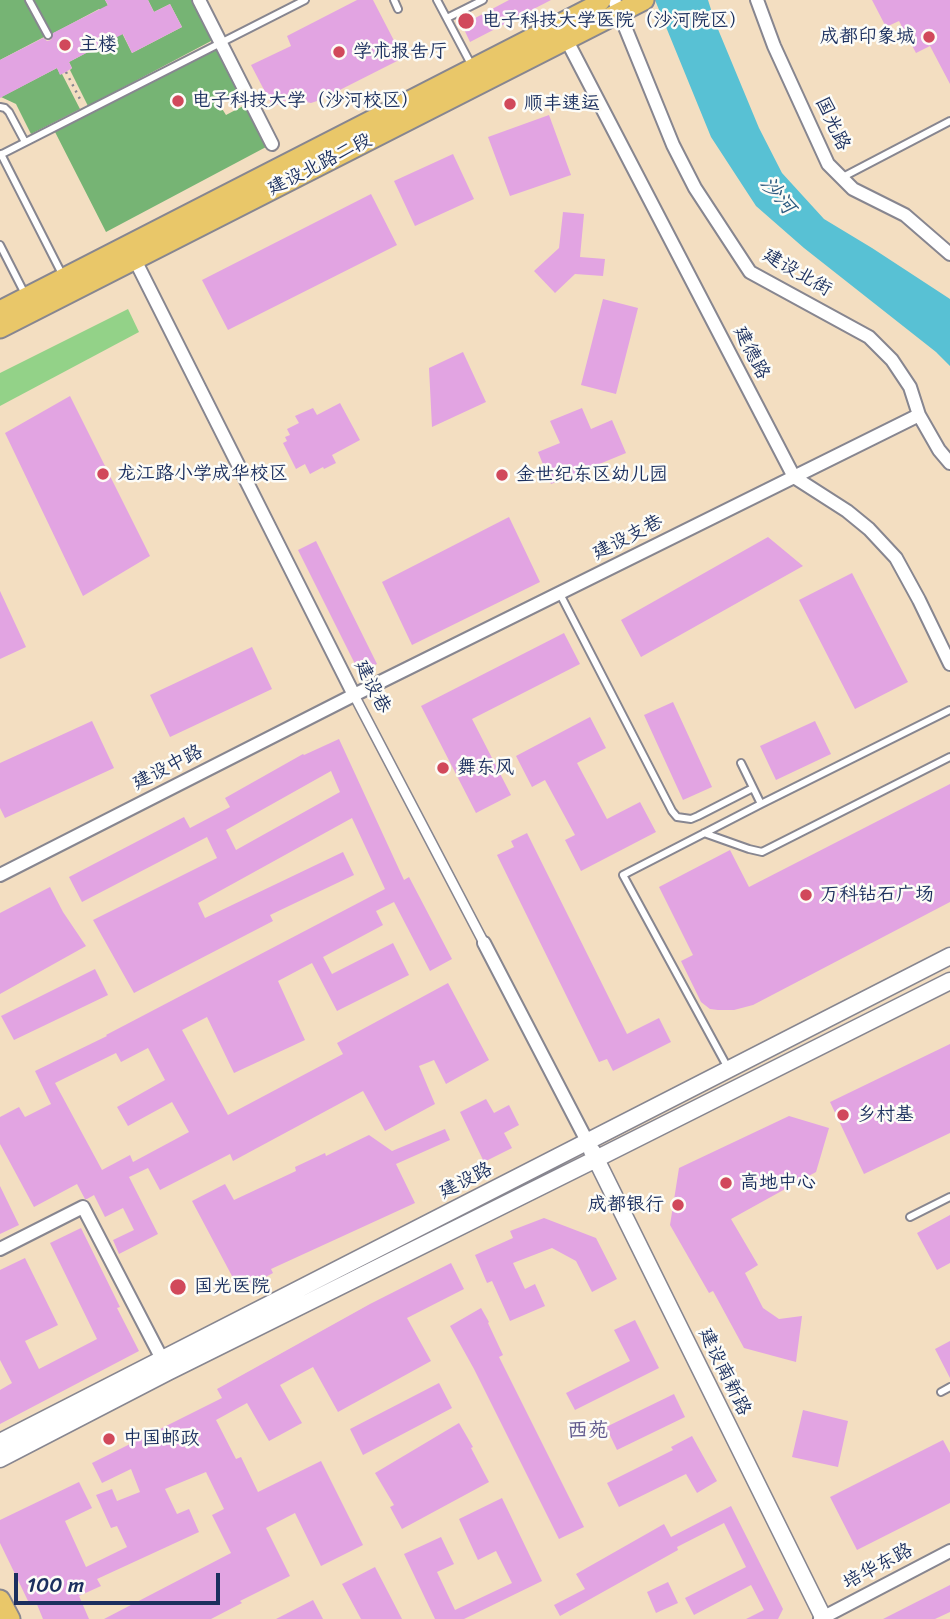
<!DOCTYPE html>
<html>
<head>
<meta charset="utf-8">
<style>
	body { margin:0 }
	#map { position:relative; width:950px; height:1619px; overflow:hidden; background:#f3dec1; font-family:Sriracha,sans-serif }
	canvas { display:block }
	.scale { position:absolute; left:14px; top:1573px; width:206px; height:32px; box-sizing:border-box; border:4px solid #1b2f5e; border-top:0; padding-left:9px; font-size:21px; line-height:24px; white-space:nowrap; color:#1b2f5e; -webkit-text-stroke:5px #fdfcf7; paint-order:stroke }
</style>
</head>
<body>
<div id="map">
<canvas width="950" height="1619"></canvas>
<div class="scale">100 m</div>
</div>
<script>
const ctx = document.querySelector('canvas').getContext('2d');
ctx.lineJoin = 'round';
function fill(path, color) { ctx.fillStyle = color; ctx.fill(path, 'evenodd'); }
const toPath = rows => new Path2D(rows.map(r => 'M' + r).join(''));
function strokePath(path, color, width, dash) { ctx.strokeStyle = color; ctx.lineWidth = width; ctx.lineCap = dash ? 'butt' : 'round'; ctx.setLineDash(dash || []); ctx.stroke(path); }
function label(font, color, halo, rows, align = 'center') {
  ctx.font = font + ' Sriracha,"LXGW WenKai TC",sans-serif'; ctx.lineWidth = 5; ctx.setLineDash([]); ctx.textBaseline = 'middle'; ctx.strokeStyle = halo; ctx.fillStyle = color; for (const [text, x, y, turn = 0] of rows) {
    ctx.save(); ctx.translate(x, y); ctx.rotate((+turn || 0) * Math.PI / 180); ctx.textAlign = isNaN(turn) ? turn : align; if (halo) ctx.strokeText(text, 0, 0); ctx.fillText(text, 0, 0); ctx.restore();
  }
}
const green = toPath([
	[128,309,139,332,0,406,0,373]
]);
const forest = toPath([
	[0,0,25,0,44,37,0,60],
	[34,0,105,0,113,15,99,9,52,34],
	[148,0,193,0,213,40,88,106,70,70,72,68,69,62,114,38,117,23,132,53,182,27,170,4,154,12],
	[216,48,238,93,219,104,226,115,245,105,266,147,106,232,54,130],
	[57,68,60,74,62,74,80,109,31,134,16,104,1,97]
]);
const water = toPath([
	[655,0,708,0,715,22,759,128,782,173,824,219,872,248,950,299,950,366,936,352,804,248,756,206,711,137]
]);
const building = toPath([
	[105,0,148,0,154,12,170,4,182,27,132,53,123,34,69,62,72,68,66,72,60,75,57,68,0,98,0,60,43,38,47,41,51,40,53,33,108,5],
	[357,0,373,0,403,58,320,100,311,103,306,102,297,95,273,107,251,65,291,46,287,36],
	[509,0,551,0,470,42,462,25],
	[872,0,950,0,950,84,930,46,916,53,899,21,886,27],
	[549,115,571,175,510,196,488,137],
	[453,154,474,199,415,226,394,181],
	[371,194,397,245,228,330,202,280],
	[563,212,584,214,580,257,605,259,603,276,575,274,555,293,534,271,559,248],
	[603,299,638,308,616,394,581,385],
	[463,352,486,402,432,427,429,368],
	[70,396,150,556,83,596,5,433],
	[340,403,360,440,332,455,336,463,324,469,323,467,310,474,305,464,296,469,283,443,287,441,285,437,290,435,287,429,299,423,295,416,313,408,317,415],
	[582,408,591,429,612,420,626,453,551,484,538,452,560,443,550,421],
	[509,517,540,582,412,645,382,582],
	[768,537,803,566,641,657,621,620],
	[316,541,377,664,359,672,298,550],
	[852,573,908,682,855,709,799,600],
	[0,591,26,647,0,659],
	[564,633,580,664,472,719,511,795,476,813,421,706],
	[252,647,272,689,170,737,150,695],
	[673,702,712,787,683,800,644,715],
	[590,717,606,748,577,763,607,819,640,802,656,832,581,871,565,840,575,835,545,780,532,787,516,756],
	[92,721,114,768,5,818,0,808,0,763],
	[815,721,831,754,776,780,760,746],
	[339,739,404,880,409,877,452,959,430,971,394,902,376,911,383,925,323,957,332,974,393,943,409,975,337,1011,312,963,278,981,305,1040,234,1073,207,1017,182,1030,228,1115,343,1054,337,1043,448,983,489,1060,446,1084,434,1060,419,1066,435,1104,385,1131,363,1091,233,1161,230,1154,160,1190,148,1168,129,1177,158,1234,119,1254,113,1240,134,1230,123,1208,105,1217,94,1195,87,1199,85,1199,77,1184,34,1207,0,1144,0,1117,19,1107,25,1117,51,1104,35,1071,107,1036,106,1035,385,889,352,818,198,903,205,918,343,852,354,875,270,915,273,921,134,993,93,920,217,858,207,837,82,902,69,877,184,817,190,828,230,807,225,798,303,754,304,755],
	[331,771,340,792,236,850,226,830],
	[148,1048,165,1080,117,1107,128,1126,172,1102,189,1132,133,1162,130,1155,102,1170,55,1083,116,1053,121,1062],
	[950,784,950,902,753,1005,734,1010,718,1010,710,1009,701,1002,681,961,693,955,659,887,730,850,749,887],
	[527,833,627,1034,659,1018,671,1042,613,1071,607,1059,599,1062,497,855,514,847,511,841],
	[50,887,63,912,86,946,0,994,0,913],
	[95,969,108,995,14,1040,1,1016],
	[950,1044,950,1133,864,1174,830,1102],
	[486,1099,494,1113,509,1105,519,1125,504,1133,512,1148,484,1162,460,1112],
	[789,1116,829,1128,816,1172,731,1219,758,1265,745,1273,763,1308,779,1319,802,1316,796,1362,744,1348,713,1291,709,1293,670,1225,679,1168],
	[445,1129,450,1140,396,1164,415,1203,271,1269,273,1273,240,1291,192,1201,225,1184,234,1200,296,1171,295,1167,325,1153,326,1156,369,1135,392,1151],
	[0,1186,19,1225,0,1234],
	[950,1215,950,1263,937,1270,917,1233],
	[544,1218,596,1238,617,1279,592,1292,576,1261,552,1248,513,1263,525,1289,535,1284,545,1306,510,1321,492,1281,487,1283,475,1255,513,1238,510,1231],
	[81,1228,120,1307,117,1308,139,1351,0,1424,0,1390,12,1383,0,1360,0,1270,25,1258,58,1325,25,1341,39,1369,97,1339,50,1243],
	[451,1263,464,1289,407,1318,431,1361,338,1412,313,1367,280,1385,302,1423,269,1441,247,1403,216,1420,236,1459,241,1457,258,1492,321,1461,363,1545,321,1566,295,1513,266,1528,290,1576,240,1601,242,1603,211,1619,104,1619,231,1553,212,1515,224,1509,206,1472,165,1489,177,1514,189,1509,199,1532,97,1579,101,1586,79,1596,89,1619,43,1619,36,1602,30,1605,0,1543,0,1520,79,1482,92,1508,65,1521,86,1567,127,1547,117,1526,111,1528,96,1495,112,1489,117,1501,140,1492,131,1469,102,1483,92,1463,222,1398,217,1389,370,1304],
	[481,1308,489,1322,488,1323,503,1355,499,1357,584,1527,559,1539,474,1369,450,1326],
	[635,1320,659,1368,575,1410,566,1393,630,1361,614,1330],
	[950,1341,950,1378,935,1349],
	[439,1383,452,1408,363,1455,350,1429],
	[674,1394,685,1417,617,1450,606,1427],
	[803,1410,848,1421,838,1467,792,1457],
	[459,1423,473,1447,471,1448,489,1482,402,1529,390,1507,394,1505,375,1473],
	[692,1436,717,1481,697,1493,686,1474,619,1507,607,1483,673,1450,671,1447],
	[943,1440,950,1453,950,1503,857,1550,830,1497],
	[502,1498,542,1581,464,1619,435,1619,404,1554,441,1537,454,1564,437,1572,455,1610,512,1583,496,1551,478,1560,459,1519],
	[731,1506,783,1609,778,1619,746,1619,764,1610,751,1585,694,1615,685,1598,746,1567,724,1523,677,1547,678,1550,560,1616,554,1605,585,1589,576,1574,664,1524,671,1537],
	[375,1567,402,1619,361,1619,342,1584],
	[668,1582,678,1603,656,1613,647,1592],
	[950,1585,950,1612,935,1619,883,1619],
	[313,1600,323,1619,276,1619]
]);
const path = toPath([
	[66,72,82,103]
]);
const service = toPath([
	[29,0,48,35],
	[394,0,398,9],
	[437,0,472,66],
	[447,18,483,0],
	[0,107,5,108,9,112,25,142],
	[1,154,63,276],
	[0,155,305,0],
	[841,178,950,121],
	[0,245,26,296],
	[560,594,672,811,677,817,691,819,698,816,753,788],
	[741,763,761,804],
	[704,833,749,849,762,852,950,757],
	[728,1068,623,875,761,804,950,710],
	[910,1217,950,1197],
	[941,1392,950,1387]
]);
const pedestrian = toPath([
	[354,695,484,943]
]);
const minor = toPath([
	[199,0,272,144],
	[614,0,673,145,695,188,750,272,869,337,892,360,910,387,919,415,939,450,950,463],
	[757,0,774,46,828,164,853,189,905,215,950,254],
	[564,35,794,477,847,511,869,529,896,558,919,600,950,664],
	[132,254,354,695],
	[0,875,354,695,919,415],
	[484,943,588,1143],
	[0,1249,83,1207,162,1359],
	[820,1619,950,1551]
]);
const tertiary = toPath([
	[592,1151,824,1619],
	[0,1442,950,956],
	[0,1459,168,1372,596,1159,950,981]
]);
const primary = toPath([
	[0,311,593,7,601,0],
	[0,328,644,0],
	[0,1600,10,1619]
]);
const markers = [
	[466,21,9,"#d1495b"],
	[929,37,7,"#d1495b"],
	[65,45,7,"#d1495b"],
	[339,52,7,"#d1495b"],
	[178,101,7,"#d1495b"],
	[510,104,7,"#d1495b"],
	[103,474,7,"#d1495b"],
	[502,475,7,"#d1495b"],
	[443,768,7,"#d1495b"],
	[806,895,7,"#d1495b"],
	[843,1115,7,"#d1495b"],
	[726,1183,7,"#d1495b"],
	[678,1205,7,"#d1495b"],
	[178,1287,9,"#d1495b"],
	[109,1439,7,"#d1495b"]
];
const poiNames = [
	["电子科技大学医院（沙河院区）",482,21],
	["成都印象城",915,37,"right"],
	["主楼",79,45],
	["学术报告厅",353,52],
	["电子科技大学（沙河校区）",192,101],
	["顺丰速运",524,104],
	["龙江路小学成华校区",117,474],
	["金世纪东区幼儿园",516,475],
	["舞东风",457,768],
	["万科钻石广场",820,895],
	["乡村基",857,1115],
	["高地中心",740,1183],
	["成都银行",664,1205,"right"],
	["国光医院",194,1287],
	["中国邮政",123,1439]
];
const streetNames = [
	["国光路",832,124,65],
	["建设北路二段",320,165,-27],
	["建设北街",797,273,30],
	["建德路",751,353,63],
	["建设支巷",628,538,-27],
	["建设巷",372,687,63],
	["建设中路",168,768,-27],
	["建设路",466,1181,-27],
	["建设南新路",724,1372,64],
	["培华东路",878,1567,-28]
];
const waterNames = [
	["沙河",777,196,50]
];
const neighbourhoodNames = [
	["西苑",588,1432]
];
fill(green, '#93d288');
fill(forest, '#76b474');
fill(water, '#58c1d4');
fill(building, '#e2a4e2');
strokePath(service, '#878690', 10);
strokePath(pedestrian, '#878690', 12);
strokePath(minor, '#878690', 16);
strokePath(tertiary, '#878690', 19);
strokePath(primary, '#878690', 23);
strokePath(path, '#878690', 2.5, [2, 5]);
strokePath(service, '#fff', 6);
strokePath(pedestrian, '#fff', 9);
strokePath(minor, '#fff', 12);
strokePath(tertiary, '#fff', 16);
strokePath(primary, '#e9c769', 19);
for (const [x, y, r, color] of markers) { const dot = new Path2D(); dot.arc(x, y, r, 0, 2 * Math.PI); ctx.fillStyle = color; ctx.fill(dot); strokePath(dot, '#fdfcf7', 2.5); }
label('19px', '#1b2f5e', '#fdfcf7', poiNames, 'left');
label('19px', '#1b2f5e', '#fdfcf7', streetNames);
label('italic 21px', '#2d5b81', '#fdfcf7', waterNames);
label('21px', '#61588c', '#fdfcf7', neighbourhoodNames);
</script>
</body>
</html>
